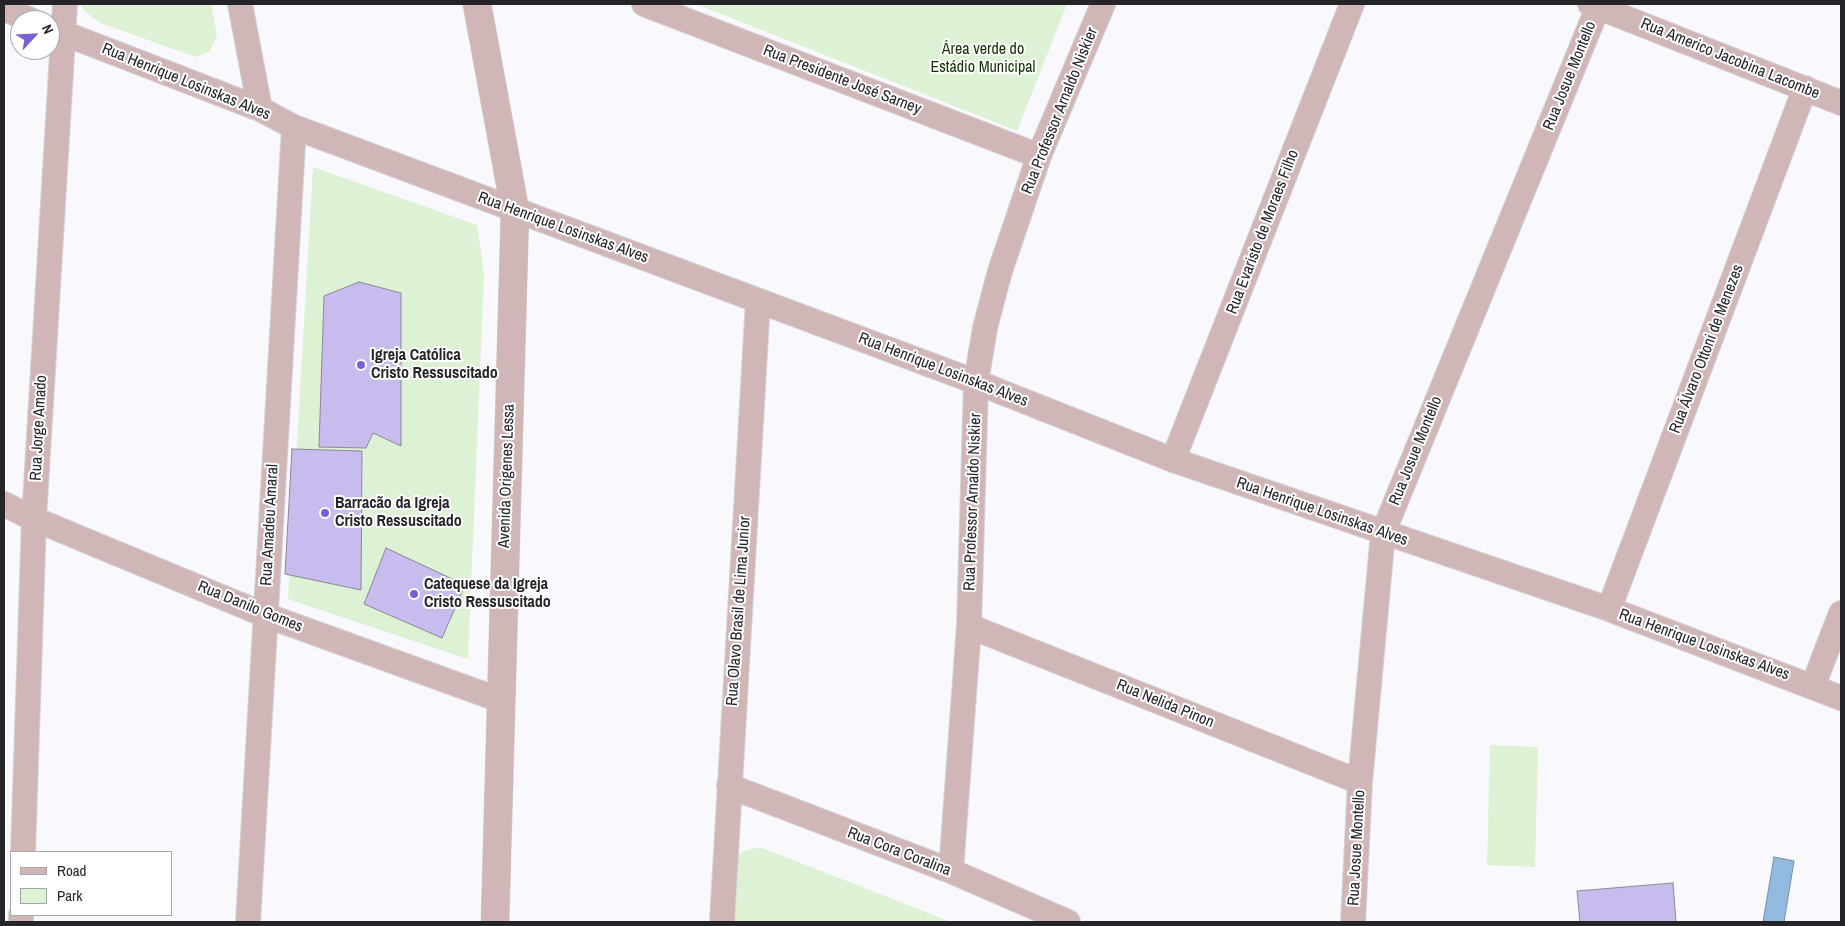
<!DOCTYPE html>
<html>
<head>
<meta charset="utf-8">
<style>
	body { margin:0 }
	#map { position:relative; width:1845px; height:926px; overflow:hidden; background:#f9f8fd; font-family:"Archivo Narrow",sans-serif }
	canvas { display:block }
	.frame { position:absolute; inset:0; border:5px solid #252429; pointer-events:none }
	.legend { position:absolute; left:10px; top:851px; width:162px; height:65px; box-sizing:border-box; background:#fff; border:1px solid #a8a7a9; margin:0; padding:6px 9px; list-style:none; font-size:15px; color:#252429 }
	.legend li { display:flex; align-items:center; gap:10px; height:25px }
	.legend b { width:25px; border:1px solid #a8a7a9 }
	.north { position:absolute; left:10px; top:10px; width:50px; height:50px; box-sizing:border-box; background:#fff; border:1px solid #a8a7a9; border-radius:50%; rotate:65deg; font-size:14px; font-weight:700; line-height:20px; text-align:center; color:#252429 }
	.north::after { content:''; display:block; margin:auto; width:18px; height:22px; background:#7a5ed8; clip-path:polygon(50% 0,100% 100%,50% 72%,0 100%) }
</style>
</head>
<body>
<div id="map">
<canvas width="1845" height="926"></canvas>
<div class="frame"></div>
<ul class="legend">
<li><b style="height:6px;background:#d1b6b7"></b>Road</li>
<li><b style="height:14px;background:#ddf1d5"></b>Park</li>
</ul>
<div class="north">N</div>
</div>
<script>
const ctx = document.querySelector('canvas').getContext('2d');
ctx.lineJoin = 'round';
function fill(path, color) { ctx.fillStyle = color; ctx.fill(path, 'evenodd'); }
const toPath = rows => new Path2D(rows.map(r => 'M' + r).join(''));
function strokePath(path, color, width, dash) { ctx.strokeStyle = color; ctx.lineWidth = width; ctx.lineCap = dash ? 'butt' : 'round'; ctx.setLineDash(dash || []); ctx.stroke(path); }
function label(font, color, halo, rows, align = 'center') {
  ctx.font = font + ' "Archivo Narrow",sans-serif'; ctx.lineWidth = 4; ctx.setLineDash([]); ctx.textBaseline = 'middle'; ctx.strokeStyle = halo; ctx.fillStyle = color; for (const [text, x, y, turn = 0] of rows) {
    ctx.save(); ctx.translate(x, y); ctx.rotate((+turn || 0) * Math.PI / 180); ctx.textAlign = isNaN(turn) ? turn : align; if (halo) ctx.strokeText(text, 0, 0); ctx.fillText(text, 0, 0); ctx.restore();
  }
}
const green = toPath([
	[81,4,211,4,217,36,210,51,196,57,100,23,84,10],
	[696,4,1067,4,1017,131],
	[313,167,477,225,484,274,468,659,288,599],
	[1490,745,1538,747,1535,867,1487,865],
	[760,847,951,922,732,922,733,862,741,852]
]);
const water = toPath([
	[1774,857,1794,861,1784,922,1763,922,1774,857]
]);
const building = toPath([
	[359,282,401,293,401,446,373,433,366,448,319,447,324,296,359,282],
	[292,449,362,451,361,590,285,574,292,449],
	[386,548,465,585,442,638,364,604,386,548],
	[1673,883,1676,922,1580,922,1577,891,1673,883]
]);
const minor = toPath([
	[240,4,260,109],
	[644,4,1039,156],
	[1590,4,1841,103],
	[4,9,31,20],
	[50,28,260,109,294,127,976,382,1173,460,1609,609,1841,698],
	[1173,460,1352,4],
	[4,504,34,519,265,615,500,700],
	[1609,609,1805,88],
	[969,626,1360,782],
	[1813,686,1841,613],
	[729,786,951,871,1068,922],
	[23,852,34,519,65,4],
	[951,871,969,626,976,382,985,328,1000,271,1039,156,1103,4],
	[21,922,21,915],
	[248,922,294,127],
	[722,922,758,301],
	[1353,922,1360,782,1383,533,1598,7]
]);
const tertiary = toPath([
	[477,4,515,210,495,922]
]);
const markers = [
	[361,365,5,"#7a5ed8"],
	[325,513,5,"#7a5ed8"],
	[414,594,5,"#7a5ed8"]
];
const parkNames = [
	["Área verde do",983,50],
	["Estádio Municipal",983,68]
];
const streetNames = [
	["Rua Americo Jacobina Lacombe",1730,59,22],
	["Rua Josue Montello",1570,76,-68],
	["Rua Presidente José Sarney",842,80,21],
	["Rua Henrique Losinskas Alves",186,82,22],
	["Rua Professor Arnaldo Niskier",1060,111,-68],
	["Rua Henrique Losinskas Alves",563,228,20],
	["Rua Evaristo de Moraes Filho",1263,232,-69],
	["Rua Álvaro Ottoni de Menezes",1707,349,-69],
	["Rua Henrique Losinskas Alves",943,370,21],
	["Rua Jorge Amado",39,428,-87],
	["Rua Josue Montello",1416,451,-68],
	["Avenida Origenes Lessa",507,476,-88],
	["Rua Professor Arnaldo Niskier",973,502,-88],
	["Rua Henrique Losinskas Alves",1322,512,19],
	["Rua Amadeu Amaral",270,525,-87],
	["Rua Danilo Gomes",250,607,22],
	["Rua Olavo Brasil de Lima Junior",739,611,-86],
	["Rua Henrique Losinskas Alves",1704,645,20],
	["Rua Nelida Pinon",1165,704,22],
	["Rua Josue Montello",1357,848,-87],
	["Rua Cora Coralina",899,852,21]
];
const poiNames = [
	["Igreja Católica",371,356],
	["Cristo Ressuscitado",371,374],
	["Barracão da Igreja",335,504],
	["Cristo Ressuscitado",335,522],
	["Catequese da Igreja",424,585],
	["Cristo Ressuscitado",424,603]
];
fill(green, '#ddf1d5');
fill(water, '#93bbe1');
strokePath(water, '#728eaa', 1);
fill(building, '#c8bcee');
strokePath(building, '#8b8894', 1);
strokePath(minor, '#d3d2d7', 26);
strokePath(tertiary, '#d3d2d7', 29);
strokePath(minor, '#d1b6b7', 24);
strokePath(tertiary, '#d1b6b7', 28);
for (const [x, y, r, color] of markers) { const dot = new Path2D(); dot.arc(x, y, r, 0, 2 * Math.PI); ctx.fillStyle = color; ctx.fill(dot); strokePath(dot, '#fff', 2); }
label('16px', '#153103', '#fff', parkNames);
label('16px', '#252429', '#fff', streetNames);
label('bold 16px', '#252429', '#fff', poiNames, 'left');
</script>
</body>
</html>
